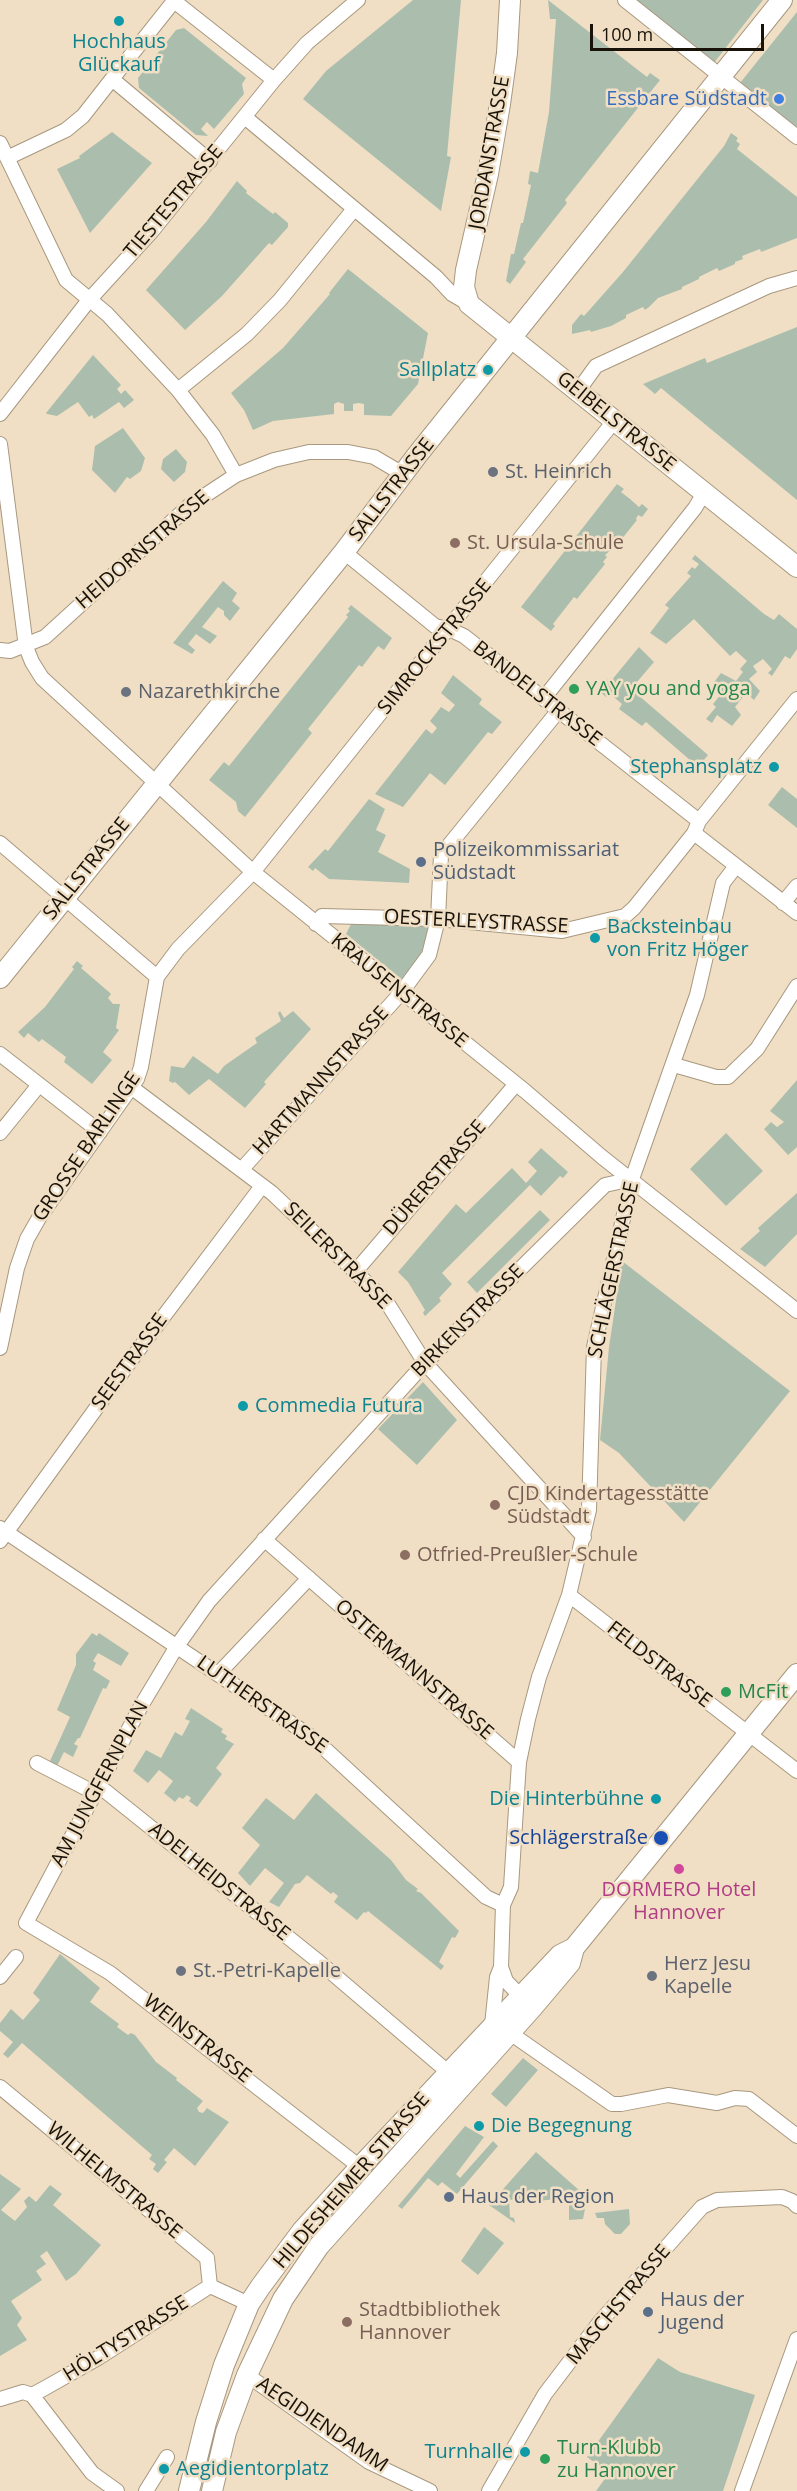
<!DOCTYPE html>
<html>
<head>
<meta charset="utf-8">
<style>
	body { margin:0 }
	#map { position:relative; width:797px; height:2491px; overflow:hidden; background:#f0dfc4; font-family:"Open Sans",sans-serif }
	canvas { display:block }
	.scale { position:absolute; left:590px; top:24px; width:174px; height:27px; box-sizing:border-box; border:3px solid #181209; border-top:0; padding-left:8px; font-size:18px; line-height:21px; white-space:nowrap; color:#181209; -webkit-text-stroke:4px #f0dfc4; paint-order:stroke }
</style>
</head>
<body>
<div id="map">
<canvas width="797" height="2491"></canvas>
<div class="scale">100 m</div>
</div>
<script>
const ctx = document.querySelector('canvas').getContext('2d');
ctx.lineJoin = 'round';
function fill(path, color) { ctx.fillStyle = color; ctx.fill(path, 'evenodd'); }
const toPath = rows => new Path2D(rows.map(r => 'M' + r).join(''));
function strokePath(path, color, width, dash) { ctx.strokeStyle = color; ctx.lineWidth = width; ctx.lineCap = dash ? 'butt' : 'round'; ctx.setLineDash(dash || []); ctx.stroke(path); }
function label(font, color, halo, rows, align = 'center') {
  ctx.font = font + ' "Open Sans",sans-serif'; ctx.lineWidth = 5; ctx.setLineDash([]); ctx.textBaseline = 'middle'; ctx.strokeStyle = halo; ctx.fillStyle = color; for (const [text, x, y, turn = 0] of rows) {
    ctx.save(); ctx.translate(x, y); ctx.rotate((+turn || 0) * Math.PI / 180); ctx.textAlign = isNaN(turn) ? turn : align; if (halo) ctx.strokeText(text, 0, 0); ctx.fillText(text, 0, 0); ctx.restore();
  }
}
const green = toPath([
	[413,0,461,0,447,156,451,157,441,211,303,99,326,71],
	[548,0,647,77,650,73,660,80,565,200,567,203,523,259,526,262,510,284,506,281,511,254,514,254,521,223,523,223,531,185,528,184,530,171,538,173,549,112,556,19,550,19],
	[625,0,763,0,710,68],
	[797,12,797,137,736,88],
	[184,28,246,78,242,84,244,94,214,129,207,122,201,129,208,136,196,135,139,88,138,78,176,30],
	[112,132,152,163,90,233,57,169,80,158,79,156],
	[731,133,738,138,736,141,740,144,737,149,797,197,797,238,761,252,760,249,742,256,743,259,735,262,735,264,719,271,717,268,699,277,699,279,682,287,682,289,658,298,649,307,645,310,643,307,626,315,626,318,611,326,591,332,590,330,572,334,572,325,581,314,584,316,623,272,724,146],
	[237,181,247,191,246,193,273,214,275,212,288,223,288,227,272,245,269,243,222,296,185,330,146,290,206,222],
	[348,269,428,333,418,384,391,416,364,415,364,404,359,403,353,404,353,411,344,411,344,404,338,402,334,404,334,414,273,421,253,430,244,410,231,393,283,348,330,294,329,293],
	[797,327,797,500,661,388,655,394,643,384,705,358,707,363],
	[93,355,121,385,117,389,121,394,125,390,134,400,124,408,119,402,94,419,92,415,89,417,78,402,57,416,47,414,46,413],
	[123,428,145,458,141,471,130,479,127,477,115,493,92,470,95,446],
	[176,449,187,462,185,472,174,482,161,469,163,459],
	[617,484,624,489,621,492,630,499,639,507,642,504,648,509,642,517,638,515,636,519,637,520,621,540,619,538,615,543,617,545,605,555,607,557,603,562,605,564,577,599,574,597,553,624,555,626,551,631,521,607],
	[695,555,764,614,774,620,779,614,797,629,797,649,790,659,785,656,772,676,768,673,772,669,763,659,753,666,757,672,749,679,760,691,754,700,746,693,735,707,741,715,732,726,717,715,712,723,706,719,716,707,713,704,722,693,712,685,721,673,736,681,743,672,740,669,747,661,736,651,730,656,694,619,666,644,650,633,669,608,665,605,691,576,687,573,692,567,695,569,699,564,692,559],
	[223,581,237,593,232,601,240,608,230,621,224,615,224,611,218,607,202,627,217,636,210,644,196,634,188,644,195,650,192,654,173,643],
	[351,605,392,638,384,650,378,646,362,667,359,665,308,729,312,733,245,817,238,811,236,802,209,780,224,762,229,766,348,617,346,615,350,611,348,609],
	[639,647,654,662,631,689,708,755,698,767,646,722,642,726,619,709,622,704,609,693,606,697,598,690,608,679,611,681],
	[453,675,482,699,479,704,502,722,492,734,488,732,445,785,430,773,403,807,375,794,426,729,432,734,437,728,430,721,441,707,449,712,455,705,441,693],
	[782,787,797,799,797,828,768,805],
	[369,799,385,809,376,830,386,835,378,852,410,869,409,883,329,879,315,868,313,871,308,867,325,849,328,851],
	[352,922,434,922,425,954,405,982,346,934],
	[77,961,83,966,81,968,109,992,111,994,108,998,113,1004,120,1004,116,1028,119,1030,103,1052,112,1060,92,1084,64,1062,66,1057,42,1039,39,1042,28,1033,24,1038,18,1032,45,1007,74,969,72,967],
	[280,1011,284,1018,293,1011,311,1029,264,1082,266,1084,245,1108,209,1079,189,1095,175,1082,173,1083,169,1081,171,1066,184,1068,193,1056,218,1074,224,1066,257,1043,255,1038,281,1021,278,1013],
	[797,1080,797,1147,788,1155,764,1129,771,1122,777,1127,784,1122,770,1111],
	[726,1133,763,1171,726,1206,690,1169],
	[541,1148,568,1172,563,1178,560,1176,541,1196,530,1185,442,1273,452,1284,439,1298,441,1301,425,1316,423,1313,425,1310,408,1282,398,1272,456,1204,466,1213,512,1168,526,1183,537,1171,528,1162],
	[797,1193,797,1234,765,1267,740,1249,760,1231,758,1228],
	[540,1210,550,1220,477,1293,467,1282],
	[622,1261,790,1391,684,1522,619,1453,600,1440,609,1347],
	[423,1382,457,1420,417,1465,378,1429],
	[92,1633,97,1636,99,1633,129,1653,121,1666,98,1653,93,1661,96,1663,93,1670,110,1681,106,1689,103,1688,80,1738,78,1738,74,1744,78,1746,73,1757,64,1752,57,1766,50,1761,70,1717,57,1710,76,1665,76,1654],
	[191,1708,223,1729,221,1732,227,1736,225,1739,234,1744,216,1768,222,1774,197,1807,189,1801,191,1798,187,1795,183,1799,179,1797,175,1802,164,1793,173,1781,159,1770,148,1783,133,1771,146,1750,161,1758,175,1732,182,1736,190,1721,185,1719],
	[316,1793,391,1860,406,1880,418,1889,416,1891,421,1893,459,1931,455,1938,452,1937,439,1962,444,1966,441,1970,368,1911,366,1913,364,1912,357,1920,334,1902,338,1896,333,1892,331,1894,307,1875,300,1883,295,1884,279,1907,269,1902,284,1883,265,1868,250,1886,238,1873,260,1845,242,1828,266,1798,294,1820],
	[60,1954,100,1988,90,2002,119,2024,117,2027,128,2035,131,2033,135,2035,156,2062,177,2078,176,2080,203,2101,197,2108,199,2112,203,2113,207,2108,229,2122,195,2166,174,2148,164,2160,167,2162,158,2173,153,2169,156,2164,149,2159,152,2155,22,2043,8,2058,3,2054,13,2042,0,2031,0,2023,11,2009,23,2020,40,2000,33,1993],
	[523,2058,538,2070,506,2107,491,2094],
	[465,2126,484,2137,456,2174,460,2178,493,2141,498,2146,457,2194,442,2182,438,2186,428,2178,402,2209,398,2206],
	[536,2152,580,2191,577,2200,586,2204,583,2219,569,2220,569,2203,560,2199,534,2201,533,2198,509,2200,510,2217,514,2218,515,2223,489,2205],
	[0,2174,21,2189,1,2210,15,2221,27,2207,24,2201,29,2196,36,2202,50,2185,62,2194,53,2205,101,2245,76,2274,66,2281,47,2251,40,2256,46,2264,36,2271,42,2280,11,2301,22,2318,17,2325,27,2340,0,2356],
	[629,2209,630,2224,621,2234,615,2234,605,2224,604,2218,597,2218,595,2213],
	[484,2227,504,2243,478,2275,461,2261],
	[658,2358,680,2372,755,2395,723,2491,596,2491,609,2473,587,2457]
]);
const street = toPath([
	[625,0,797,137],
	[246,118,436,277,452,294,469,304],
	[0,143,66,280,107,314,178,390,213,435,236,475],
	[7,158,66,130,83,116,112,79],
	[210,161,112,79,174,1,274,80],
	[178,390,247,334,280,300,354,209],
	[578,391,596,366,769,286,797,278],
	[0,414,89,300,152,231,274,80,307,43,358,0],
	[0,444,26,647,32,662,42,678,253,872,525,1091,602,1157,797,1311],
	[344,552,435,626,449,629,464,636,699,821],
	[0,650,10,651,45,637,189,506,236,475,274,460,309,452,348,452,374,457,403,474],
	[544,698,695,508,704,493],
	[694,833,797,913],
	[0,843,157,977],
	[783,903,797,886],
	[316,924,322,916,438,919,562,931,625,916,634,908,694,833,699,821,797,699],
	[0,1054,100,1132],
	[674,1065,716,1077,728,1077,757,1049,797,986],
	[131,1087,272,1193,386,1301,425,1363,584,1537],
	[0,1133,39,1085],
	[242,1169,401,993,429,955,438,919,441,855,559,710],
	[355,1272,516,1084],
	[0,1348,17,1268,27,1239,39,1218,137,1079,141,1067,157,977,178,949,253,872,615,420],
	[0,1528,313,1738,486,1897,503,1905],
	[264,1539,519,1762],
	[0,1541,142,1345,262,1186],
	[569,1595,797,1771],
	[218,1674,309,1578],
	[37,1763,95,1793],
	[99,1786,319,1962,448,2072],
	[0,1977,16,1957],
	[526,2002,506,1981,501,1967,503,1905,511,1887,519,1762,528,1719,539,1677,569,1595,589,1510,594,1347,632,1179,697,995,723,883,736,866],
	[492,2025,497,1977,501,1967],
	[510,2033,612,2104,621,2104,668,2095,717,2103,735,2098,749,2099,797,2136],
	[0,2087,207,2258,210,2286],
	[360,2167,110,1973,26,1923,141,1706,177,1646,209,1601,425,1363,605,1185,632,1179],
	[210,2286,249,2304],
	[247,2375,369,2462,430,2491],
	[32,2395,92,2473,117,2491],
	[0,2399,23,2392,32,2395,45,2388,98,2358,210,2286],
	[146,2491,167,2457],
	[489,2491,545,2394,599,2323,702,2207,717,2200,782,2197,792,2201,797,2206],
	[742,2491,797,2339]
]);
const secondary = toPath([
	[510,0,507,53,500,104,488,174,466,270,464,287,469,304,797,567],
	[0,978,344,552,418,454,782,0],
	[189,2491,206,2422,224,2365,249,2304,261,2286,302,2231,360,2167,560,1955,574,1948,797,1674],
	[212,2491,226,2432,247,2375,283,2299,319,2246,532,2008,570,1963,574,1948]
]);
const markers = [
	[119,21,6,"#0f9aa8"],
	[779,99,6,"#3f7fe0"],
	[488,370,6,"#0f9aa8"],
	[493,472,6,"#6b7280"],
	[455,543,6,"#8d6e63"],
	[574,689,6,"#2e9e5b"],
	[126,692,6,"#6b7280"],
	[774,767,6,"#0f9aa8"],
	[421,862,6,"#5c6f8a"],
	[595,938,6,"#0f9aa8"],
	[243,1406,6,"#0f9aa8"],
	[495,1505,6,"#8d6e63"],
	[405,1555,6,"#8d6e63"],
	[726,1692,6,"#2e9e5b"],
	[656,1799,6,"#0f9aa8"],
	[661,1838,8,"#1a4fb4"],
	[679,1869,6,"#d1479c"],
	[181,1971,6,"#6b7280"],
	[652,1976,6,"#6b7280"],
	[479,2126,6,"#0f9aa8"],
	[449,2197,6,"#5c6f8a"],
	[648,2312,6,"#5c6f8a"],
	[347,2322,6,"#8d6e63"],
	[525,2452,6,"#0f9aa8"],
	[545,2459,6,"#2e9e5b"],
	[164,2469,6,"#0f9aa8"]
];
const cultureNames = [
	["Hochhaus",119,42,"center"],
	["Glückauf",119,65,"center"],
	["Sallplatz",476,370],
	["Stephansplatz",762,767],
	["Backsteinbau",607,927,"left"],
	["von Fritz Höger",607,950,"left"],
	["Commedia Futura",255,1406,"left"],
	["Die Hinterbühne",644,1799],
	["Die Begegnung",491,2126,"left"],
	["Turnhalle",513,2452],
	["Aegidientorplatz",176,2469,"left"]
];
const shopNames = [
	["Essbare Südstadt",767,99]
];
const streetNames = [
	["JORDANSTRASSE",490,153,-80],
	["TIESTESTRASSE",174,202,-50],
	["GEIBELSTRASSE",616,422,39],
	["SALLSTRASSE",392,490,-52],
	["HEIDORNSTRASSE",143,550,-41],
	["SIMROCKSTRASSE",435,647,-51],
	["BANDELSTRASSE",537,694,38],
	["SALLSTRASSE",87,869,-51],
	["OESTERLEYSTRASSE",476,922,3],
	["KRAUSENSTRASSE",399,991,39],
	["HARTMANNSTRASSE",321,1081,-48],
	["GROSSE BARLINGE",87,1147,-56],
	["DÜRERSTRASSE",435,1178,-49],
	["SEILERSTRASSE",337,1256,45],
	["SCHLÄGERSTRASSE",614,1270,-78],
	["BIRKENSTRASSE",468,1321,-45],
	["SEESTRASSE",130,1362,-54],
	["FELDSTRASSE",659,1665,38],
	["OSTERMANNSTRASSE",414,1670,41],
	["LUTHERSTRASSE",262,1705,35],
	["AM JUNGFERNPLAN",100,1784,-62],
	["ADELHEIDSTRASSE",219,1882,39],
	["WEINSTRASSE",197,2039,38],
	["WILHELMSTRASSE",114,2181,40],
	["HILDESHEIMER STRASSE",352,2181,-49],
	["MASCHSTRASSE",619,2305,-50],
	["HÖLTYSTRASSE",126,2339,-32],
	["AEGIDIENDAMM",322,2425,34]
];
const worshipNames = [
	["St. Heinrich",505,472],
	["Nazarethkirche",138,692],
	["Herz Jesu",664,1964],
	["Kapelle",664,1987],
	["St.-Petri-Kapelle",193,1971]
];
const educationNames = [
	["St. Ursula-Schule",467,543],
	["CJD Kindertagesstätte",507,1494],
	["Südstadt",507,1517],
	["Otfried-Preußler-Schule",417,1555],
	["Stadtbibliothek",359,2310],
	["Hannover",359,2333]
];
const leisureNames = [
	["YAY you and yoga",586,689],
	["McFit",738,1692],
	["Turn-Klubb",557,2448],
	["zu Hannover",557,2471]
];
const serviceNames = [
	["Polizeikommissariat",433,850],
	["Südstadt",433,873],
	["Haus der Region",461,2197],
	["Haus der",660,2300],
	["Jugend",660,2323]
];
const transitNames = [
	["Schlägerstraße",648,1838]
];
const hotelNames = [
	["DORMERO Hotel",679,1890],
	["Hannover",679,1913]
];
fill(green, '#abbeae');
strokePath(street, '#a8987f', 16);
strokePath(secondary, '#a8987f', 22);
strokePath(street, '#fff', 14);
strokePath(secondary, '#fff', 20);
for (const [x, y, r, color] of markers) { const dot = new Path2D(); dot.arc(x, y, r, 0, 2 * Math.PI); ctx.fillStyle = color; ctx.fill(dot); strokePath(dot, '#f0dfc4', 2); }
label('20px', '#0d838f', '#f0dfc4', cultureNames, 'right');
label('20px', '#366cbe', '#f0dfc4', shopNames, 'right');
label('20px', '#181209', '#f0dfc4', streetNames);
label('20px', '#5b616d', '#f0dfc4', worshipNames, 'left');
label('20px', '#785e54', '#f0dfc4', educationNames, 'left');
label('20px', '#27864d', '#f0dfc4', leisureNames, 'left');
label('20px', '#4e5e75', '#f0dfc4', serviceNames, 'left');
label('20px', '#164399', '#f0dfc4', transitNames, 'right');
label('20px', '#b23c85', '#f0dfc4', hotelNames);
</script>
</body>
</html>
